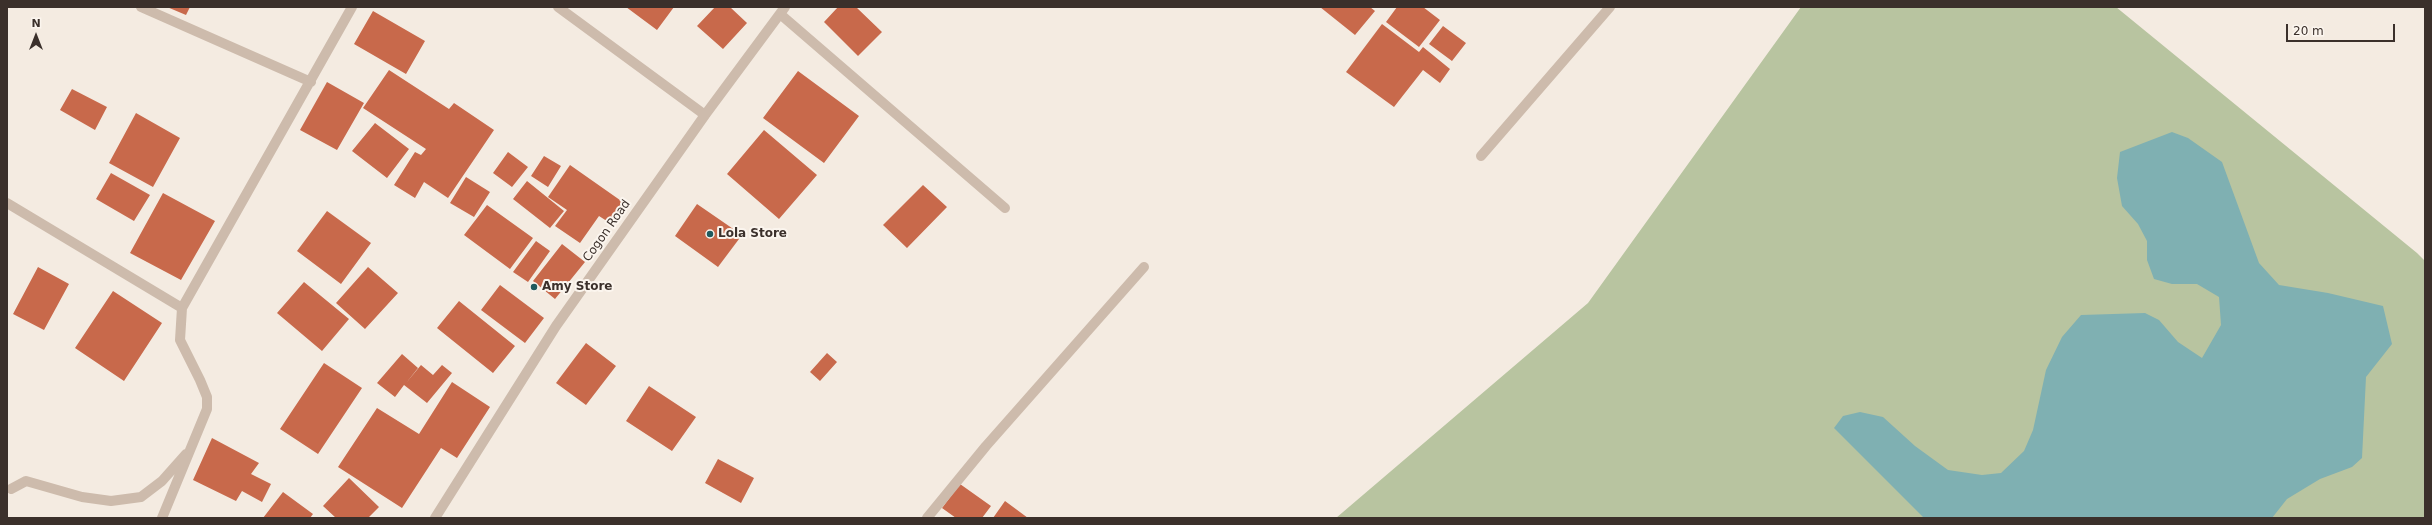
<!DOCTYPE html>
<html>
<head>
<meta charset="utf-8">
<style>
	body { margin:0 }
	#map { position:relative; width:2432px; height:525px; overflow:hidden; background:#f4ebe1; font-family:"DejaVu Sans",sans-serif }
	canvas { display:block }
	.frame { position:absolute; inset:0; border:8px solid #3b302b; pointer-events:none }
	.north { position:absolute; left:16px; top:16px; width:40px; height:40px; -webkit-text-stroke:3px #fbf5ee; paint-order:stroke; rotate:0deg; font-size:11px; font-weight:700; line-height:16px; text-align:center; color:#3b302b }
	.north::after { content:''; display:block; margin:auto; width:14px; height:18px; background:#3b302b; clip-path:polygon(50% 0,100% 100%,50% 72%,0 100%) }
	.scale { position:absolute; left:2286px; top:24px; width:109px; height:18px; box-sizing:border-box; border:2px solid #3b302b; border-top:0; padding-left:5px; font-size:12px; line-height:14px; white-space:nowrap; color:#3b302b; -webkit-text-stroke:3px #fbf5ee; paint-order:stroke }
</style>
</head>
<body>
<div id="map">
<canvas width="2432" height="525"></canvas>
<div class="frame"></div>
<div class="north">N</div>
<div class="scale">20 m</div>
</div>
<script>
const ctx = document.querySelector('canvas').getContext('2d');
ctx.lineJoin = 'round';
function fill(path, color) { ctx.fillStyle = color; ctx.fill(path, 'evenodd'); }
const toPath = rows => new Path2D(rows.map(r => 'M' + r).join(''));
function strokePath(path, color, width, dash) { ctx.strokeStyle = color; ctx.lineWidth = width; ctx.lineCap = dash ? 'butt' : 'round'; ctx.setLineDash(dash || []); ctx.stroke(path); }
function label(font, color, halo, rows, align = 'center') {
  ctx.font = font + ' "DejaVu Sans",sans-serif'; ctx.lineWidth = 4; ctx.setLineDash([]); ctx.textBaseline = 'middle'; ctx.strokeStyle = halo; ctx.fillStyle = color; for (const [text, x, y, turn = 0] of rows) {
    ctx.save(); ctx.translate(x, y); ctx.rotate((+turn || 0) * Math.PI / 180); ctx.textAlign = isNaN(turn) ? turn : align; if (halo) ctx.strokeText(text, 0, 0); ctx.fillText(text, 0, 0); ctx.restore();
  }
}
const green = toPath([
	[1801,7,2116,7,2417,253,2425,261,2425,518,1336,518,1588,303]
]);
const water = toPath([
	[2172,132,2188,138,2222,162,2259,263,2279,285,2328,293,2383,306,2392,344,2366,377,2362,458,2352,467,2320,479,2287,499,2272,518,1924,518,1834,428,1843,416,1860,412,1883,417,1915,446,1948,470,1982,475,2001,473,2024,451,2033,430,2046,370,2062,337,2081,315,2145,313,2159,320,2178,342,2202,358,2221,325,2219,297,2197,284,2172,284,2154,279,2147,260,2147,241,2138,224,2122,206,2117,178,2120,152]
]);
const building = toPath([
	[167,7,190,7,186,15],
	[626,7,674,7,657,30],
	[715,7,730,7,747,23,723,49,697,26],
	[838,7,856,7,882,32,858,56,824,22],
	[1320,7,1370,7,1375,11,1355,35],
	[1397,7,1423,7,1440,20,1419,47,1386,22],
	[373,11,425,41,406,74,354,44],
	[1382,24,1419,52,1423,47,1450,69,1440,83,1423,70,1394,107,1346,72],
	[1443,26,1466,43,1452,61,1429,44],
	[389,70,449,109,454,103,494,130,448,198,424,182,415,198,394,185,415,152,421,155,426,149,363,108],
	[798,71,859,116,824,163,763,118],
	[327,82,364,103,337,150,300,130],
	[72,89,107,107,95,130,60,110],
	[136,113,180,138,153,187,109,163],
	[375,123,409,149,387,178,352,151],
	[764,130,817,175,779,219,727,174],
	[508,152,528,167,512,187,493,173],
	[544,156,561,166,548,187,531,176],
	[570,165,627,205,613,225,599,216,580,243,555,226,567,210,548,197],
	[111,173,150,195,134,221,96,199],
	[466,177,490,192,474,217,450,203],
	[527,181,564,211,550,228,513,199],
	[923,185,947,207,907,248,883,225],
	[163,193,215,221,181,280,130,253],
	[697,204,742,235,718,267,675,236],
	[487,205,533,238,510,269,464,235],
	[327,211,371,243,341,284,297,251],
	[536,241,550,251,528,282,513,272],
	[562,244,585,262,555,299,533,281],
	[38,267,69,284,44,330,13,314],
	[368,267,398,293,365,329,336,303],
	[304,282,349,319,322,351,277,313],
	[500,285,544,318,525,343,481,310],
	[113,291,162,323,124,381,75,348],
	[459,301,515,346,493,373,437,328],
	[586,343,616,366,586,405,556,383],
	[827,353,837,362,820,381,810,372],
	[402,354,418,368,406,383,421,365,433,375,442,365,452,373,427,403,404,385,395,397,377,383],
	[324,363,362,388,318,454,280,429],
	[452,382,490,407,457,458,441,448,402,508,338,467,377,408,419,434],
	[649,386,696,417,672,451,626,421],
	[212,438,259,463,251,474,271,484,262,502,242,491,236,501,193,480],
	[718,459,754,478,741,503,705,483],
	[349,478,379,507,368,518,336,518,323,506],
	[960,484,991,506,982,518,956,518,942,508],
	[283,492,313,514,310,518,263,518],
	[1005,501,1028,518,993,518]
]);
const minor = toPath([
	[141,7,311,82],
	[558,7,705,115],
	[780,14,1005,208],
	[1481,156,1610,7],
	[7,203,182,308],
	[11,489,26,481,82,497,111,501,141,497,162,481,186,454],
	[162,518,207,409,207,397,200,380,180,340,182,308,352,7],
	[435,518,556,326,705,115,785,7],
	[927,518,986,446,1144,267]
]);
const markers = [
	[710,234,4,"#1f5a5e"],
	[534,287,4,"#1f5a5e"]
];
const streetNames = [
	["Cogon Road",607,231,-55]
];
const poiNames = [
	["Lola Store",718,234],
	["Amy Store",542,287]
];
fill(green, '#b8c4a0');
fill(water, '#7fb0b2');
fill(building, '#c8694b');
strokePath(minor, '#cdbbac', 10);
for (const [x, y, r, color] of markers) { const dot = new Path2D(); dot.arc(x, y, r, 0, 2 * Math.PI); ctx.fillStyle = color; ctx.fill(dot); strokePath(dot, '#fbf5ee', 1.5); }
label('12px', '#3b302b', '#fbf5ee', streetNames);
label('bold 12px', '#3b302b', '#fbf5ee', poiNames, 'left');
</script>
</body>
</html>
